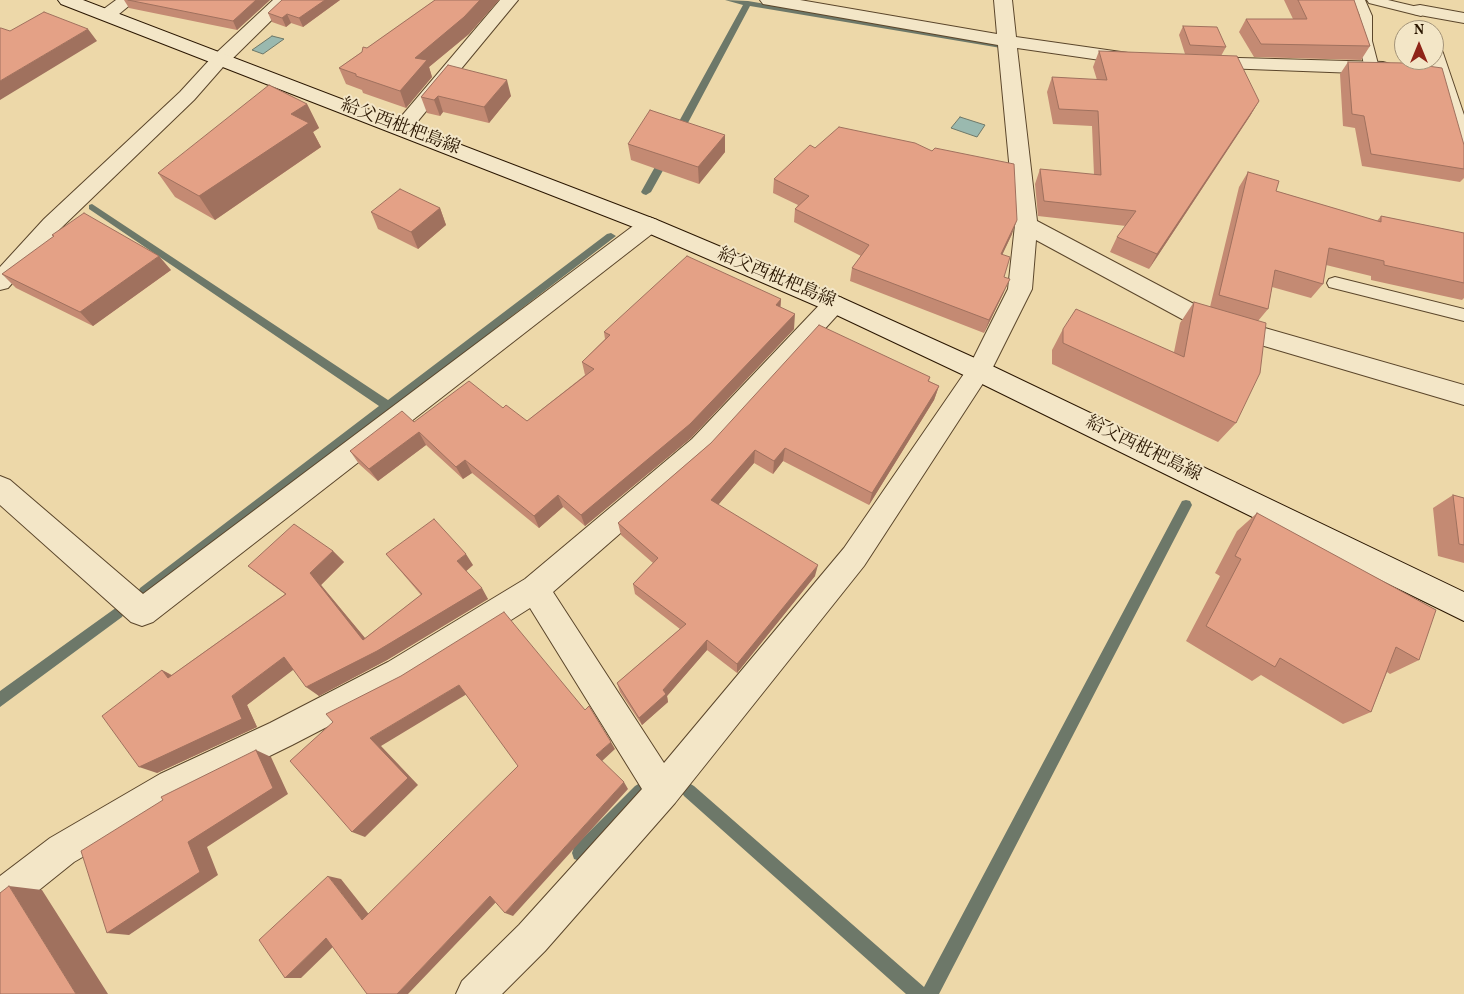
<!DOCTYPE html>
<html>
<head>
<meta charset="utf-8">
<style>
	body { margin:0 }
	#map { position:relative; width:1464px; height:994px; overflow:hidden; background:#edd8a9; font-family:Vollkorn,serif }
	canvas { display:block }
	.north { position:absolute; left:1394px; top:20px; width:50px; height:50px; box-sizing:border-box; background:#f3e6c7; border:1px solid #a39378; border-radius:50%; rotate:0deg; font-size:14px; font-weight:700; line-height:20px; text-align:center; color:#2a1601 }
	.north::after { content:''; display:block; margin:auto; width:18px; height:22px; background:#8f2418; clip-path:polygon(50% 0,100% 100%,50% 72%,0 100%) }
</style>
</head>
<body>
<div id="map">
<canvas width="1464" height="994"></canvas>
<div class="north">N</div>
</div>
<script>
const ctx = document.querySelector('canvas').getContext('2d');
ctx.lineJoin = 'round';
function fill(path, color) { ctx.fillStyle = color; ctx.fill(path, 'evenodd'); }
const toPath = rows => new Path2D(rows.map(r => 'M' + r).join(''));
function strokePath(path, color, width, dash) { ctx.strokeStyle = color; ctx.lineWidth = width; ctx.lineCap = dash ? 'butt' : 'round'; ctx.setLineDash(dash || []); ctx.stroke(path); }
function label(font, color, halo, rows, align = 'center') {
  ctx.font = font + ' Vollkorn,"Noto Serif JP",serif'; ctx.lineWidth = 4; ctx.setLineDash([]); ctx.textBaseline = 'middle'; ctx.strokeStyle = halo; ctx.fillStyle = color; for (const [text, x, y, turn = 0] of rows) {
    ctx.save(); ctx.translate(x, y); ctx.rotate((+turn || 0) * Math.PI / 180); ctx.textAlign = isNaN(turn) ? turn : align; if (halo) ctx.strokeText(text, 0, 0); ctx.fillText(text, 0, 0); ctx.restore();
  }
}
const water = toPath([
	[272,36,284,39,263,54,252,50,272,36],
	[960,117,985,125,977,137,951,128,960,117]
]);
const stream = toPath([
	[725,0,748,1,1001,44,1005,46,1001,48,750,6,681,136,679,138,673,138,671,136,743,5,725,0],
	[666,153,671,156,651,192,646,195,643,194,641,192,661,156,666,153],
	[92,204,388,400,607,234,611,233,616,236,145,598,140,596,138,592,140,588,379,406,89,209,89,205,92,204],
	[1186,500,1190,501,1192,505,1190,509,939,994,906,994,684,796,681,791,684,786,689,783,694,786,924,987,1182,501,1186,500],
	[117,607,122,609,124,613,122,617,0,707,0,691,117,607],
	[640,783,645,786,648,791,645,796,586,859,580,861,574,859,572,853,574,847,635,786,640,783]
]);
const service = toPath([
	[1353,0,1365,0,1372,16,1372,41,1379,68,1377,71,1372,72,1365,68,1358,41,1360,16,1353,0],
	[1367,0,1388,0,1426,9,1427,12,1421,16,1369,3,1367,0],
	[1335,277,1464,309,1464,321,1329,287,1327,283,1329,279,1335,277]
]);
const minor = toPath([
	[116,0,136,0,113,19,101,19,98,15,101,11,116,0],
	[273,0,292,0,228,63,214,63,212,59,214,55,273,0],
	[500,0,518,0,408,133,401,135,394,133,391,129,394,125,500,0],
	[760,0,800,0,997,34,994,0,1012,0,1016,37,1142,55,1144,59,1142,63,1135,65,1017,48,1037,221,1209,312,1464,385,1464,405,1193,325,1036,240,1032,289,991,371,864,566,675,803,545,951,502,994,456,994,462,981,519,925,642,789,530,608,410,684,292,745,184,798,74,862,13,911,0,916,0,876,50,838,160,774,270,723,388,662,525,579,692,439,826,298,834,295,842,298,846,304,842,310,710,455,553,592,664,763,844,548,970,365,1008,289,1015,225,998,45,769,5,763,4,760,0],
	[1420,5,1464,13,1464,23,1414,14,1411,10,1414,6,1420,5],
	[1434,47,1441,49,1443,53,1464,115,1464,151,1457,150,1454,145,1427,60,1434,60,1434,47],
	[1203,57,1383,62,1390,64,1392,68,1390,72,1383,74,1196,67,1194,63,1196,59,1203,57],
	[649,217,657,220,660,225,657,230,153,622,142,626,131,622,0,505,0,476,10,480,143,594,641,220,649,217]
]);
const tertiary = toPath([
	[221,53,228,55,230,59,194,100,60,229,8,288,0,290,0,267,44,219,180,92,214,55,221,53]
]);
const secondary = toPath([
	[58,0,83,0,657,220,842,298,988,364,1464,592,1464,621,970,378,826,310,641,230,61,4,58,0]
]);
const wall = toPath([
	[124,0,270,0,237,30,129,8],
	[282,0,340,0,303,27,291,23,286,27,272,22,268,13],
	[435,0,499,0,469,34,429,67,432,77,406,108,363,93,362,90,346,84,339,68],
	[1284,0,1354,0,1370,46,1361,60,1254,57,1239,32,1246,19,1293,19],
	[1183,26,1226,47,1221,56,1185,54,1179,35],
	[1099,51,1259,101,1250,116,1149,269,1110,252,1117,237,1126,226,1038,216,1035,184,1040,169,1094,175,1092,126,1053,124,1047,92,1052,77,1097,80,1093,67],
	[1348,62,1464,145,1464,178,1460,182,1362,166,1355,128,1343,126,1340,74],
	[448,65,511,96,489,123,443,112,440,116,427,113,421,97],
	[307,104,319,128,313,132,321,147,215,220,175,197,158,173],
	[725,135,725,152,699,184,631,160,628,144],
	[1248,172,1276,191,1377,221,1381,216,1464,233,1464,298,1462,300,1371,280,1371,276,1326,265,1323,284,1311,298,1272,287,1268,309,1258,321,1236,423,1218,442,1052,364,1052,350,1063,329,1174,352,1180,323,1194,302,1210,307,1239,187],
	[774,179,1012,234,1002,255,1004,292,984,333,850,281,852,268,861,256,794,222,795,209,798,205,773,193],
	[440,208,446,225,418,249,378,229,371,212],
	[52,235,171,270,93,326,16,288,2,274,54,237],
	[781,299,780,307,794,329,691,438,585,526,563,507,539,528,472,473,463,479,426,445,378,481,359,464,350,451,414,422,503,408,527,421,585,375,582,362,605,339,604,332],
	[930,377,929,381,939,386,934,400,869,505,783,461,773,474,754,463,718,505,815,576,737,673,707,650,667,696,668,702,642,725,620,692,617,683,680,629,635,594,633,584,653,563,621,535,618,523,711,443],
	[1453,495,1464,498,1464,563,1438,556,1433,508],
	[1257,513,1419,660,1390,674,1387,672,1371,712,1343,724,1261,675,1252,681,1186,641,1220,576,1215,573,1237,531],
	[333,551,344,562,321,585,365,638,421,595,386,554,473,565,466,571,488,599,387,660,319,696,293,669,247,705,257,727,157,773,162,670,172,675,285,594,262,577,248,566]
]);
const shadedWall = toPath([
	[256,0,270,0,237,30,233,21],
	[325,0,340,0,303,27,299,18],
	[480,0,499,0,469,34,429,67,432,77,406,108,400,91,415,58],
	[287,14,291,23,286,27,282,18],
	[88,29,97,41,0,100,0,81],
	[507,80,511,96,489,123,484,107],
	[438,96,443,112,440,116,434,100],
	[1259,101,1250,116,1149,269,1157,254],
	[307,104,319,128,313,132,321,147,215,220,199,196,291,114],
	[725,135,725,152,699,184,698,167],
	[440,208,446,225,418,249,411,232],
	[1017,220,1012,234,996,268,1001,254],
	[159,256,171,270,93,326,80,312],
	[1010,279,1004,292,984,333,989,320],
	[781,299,780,314,776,305],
	[795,314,794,329,691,438,585,526,581,515],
	[939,386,934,400,869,505,872,493],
	[419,432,426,445,378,481,369,469],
	[785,448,783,461,773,474,774,461],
	[755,450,754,463,712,512,711,500],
	[465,460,472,473,463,479,456,467],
	[558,495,563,507,539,528,534,516],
	[333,551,344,562,321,585,374,649,363,640,310,573],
	[466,554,473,565,464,573,457,561],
	[818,565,815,576,737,673,737,664],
	[482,588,488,599,387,660,319,696,306,687],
	[707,640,707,650,667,696,668,702,642,725,639,718],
	[284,657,297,667,247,705,257,727,157,773,139,767],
	[162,670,178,679,168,678],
	[459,685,467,694,381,746,418,785,365,837,352,832,370,738],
	[611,742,615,749,601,762,596,755],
	[256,750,271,757,288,794,207,847,218,875,129,935,107,933,188,842],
	[624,782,628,789,513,916,505,913],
	[328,876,341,879,375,922,362,920],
	[9,886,42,890,108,994,76,994],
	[490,896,499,899,408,994,397,994],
	[326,938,341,939,301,978,285,978]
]);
const building = toPath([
	[128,0,256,0,233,21,128,0],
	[282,0,325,0,299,18,287,14,282,18,268,13,282,0],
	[435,0,480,0,464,17,415,58,427,60,400,91,356,76,356,74,339,68,362,52,363,47,367,48,435,0],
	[1298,0,1354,0,1370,46,1261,44,1246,19,1307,19,1298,0],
	[44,12,88,29,0,81,0,28,1,28,10,31,44,12],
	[1183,26,1217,27,1226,47,1190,45,1183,26],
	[1099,51,1237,56,1259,101,1157,254,1117,237,1136,211,1044,201,1040,169,1101,175,1098,111,1059,109,1052,77,1107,80,1099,51],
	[1348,62,1406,63,1442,68,1464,145,1464,169,1371,154,1364,116,1352,114,1348,62],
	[448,65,507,80,484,107,438,96,434,100,421,97,448,65],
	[269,85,307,104,291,114,309,123,199,196,158,173,269,85],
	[650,110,725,135,698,167,628,144,650,110],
	[839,127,915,143,932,151,935,148,1014,164,1017,220,1001,254,1010,257,1004,277,1010,279,989,320,852,268,869,245,795,209,809,196,774,179,810,145,815,148,839,127],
	[1248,172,1279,181,1276,191,1381,222,1381,216,1464,233,1464,283,1384,265,1384,261,1329,248,1323,284,1275,270,1268,309,1219,295,1248,172],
	[400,189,440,208,411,232,371,212,400,189],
	[84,213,159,256,80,312,2,274,54,236,52,235,84,213],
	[687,256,781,299,776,305,795,314,690,424,581,515,558,495,534,516,465,460,456,467,419,432,369,469,350,451,402,411,414,422,469,381,503,408,506,405,527,421,594,369,582,362,610,335,604,332,687,256],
	[1194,302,1266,323,1260,373,1236,423,1063,343,1063,329,1076,309,1184,357,1194,302],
	[819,325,930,377,928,381,939,386,872,493,785,448,774,461,755,450,711,500,818,565,737,664,707,640,663,690,666,694,639,718,617,683,686,624,633,584,658,558,618,523,711,443,819,325],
	[1453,495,1464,498,1464,545,1459,544,1453,495],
	[1257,513,1436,610,1419,660,1396,647,1371,712,1280,658,1275,667,1206,626,1241,559,1235,556,1257,513],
	[434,519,466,554,457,561,482,588,377,651,306,687,284,657,232,696,242,719,139,767,102,716,162,670,168,678,286,594,248,566,294,524,333,551,310,573,363,640,422,594,386,554,434,519],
	[504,612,585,710,589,706,611,742,596,755,624,782,505,913,490,896,397,994,367,994,326,938,285,978,259,940,328,876,362,920,518,766,459,685,370,738,408,778,352,832,290,761,333,722,326,714,401,676,504,612],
	[256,750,273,788,188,842,200,872,107,933,81,851,163,800,161,797,256,750],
	[9,886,76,994,0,994,0,893,9,886]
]);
const streetNames = [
	["給父西枇杷島線",400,128,21],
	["給父西枇杷島線",776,279,23],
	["給父西枇杷島線",1143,450,26]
];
fill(water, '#9ab9af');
strokePath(water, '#6d7869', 1);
fill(stream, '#6d7869');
strokePath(service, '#5b462b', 2);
strokePath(minor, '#5b462b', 2);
strokePath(tertiary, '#5b462b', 2);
strokePath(secondary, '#2a1601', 2);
fill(service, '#f3e6c7');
fill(minor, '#f3e6c7');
fill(tertiary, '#f3e6c7');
fill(secondary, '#f3e6c7');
fill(wall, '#c48a73');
fill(shadedWall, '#a0715e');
fill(building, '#e4a186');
strokePath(building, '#a0715e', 1);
label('18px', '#2a1601', '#f3e6c7', streetNames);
</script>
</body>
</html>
